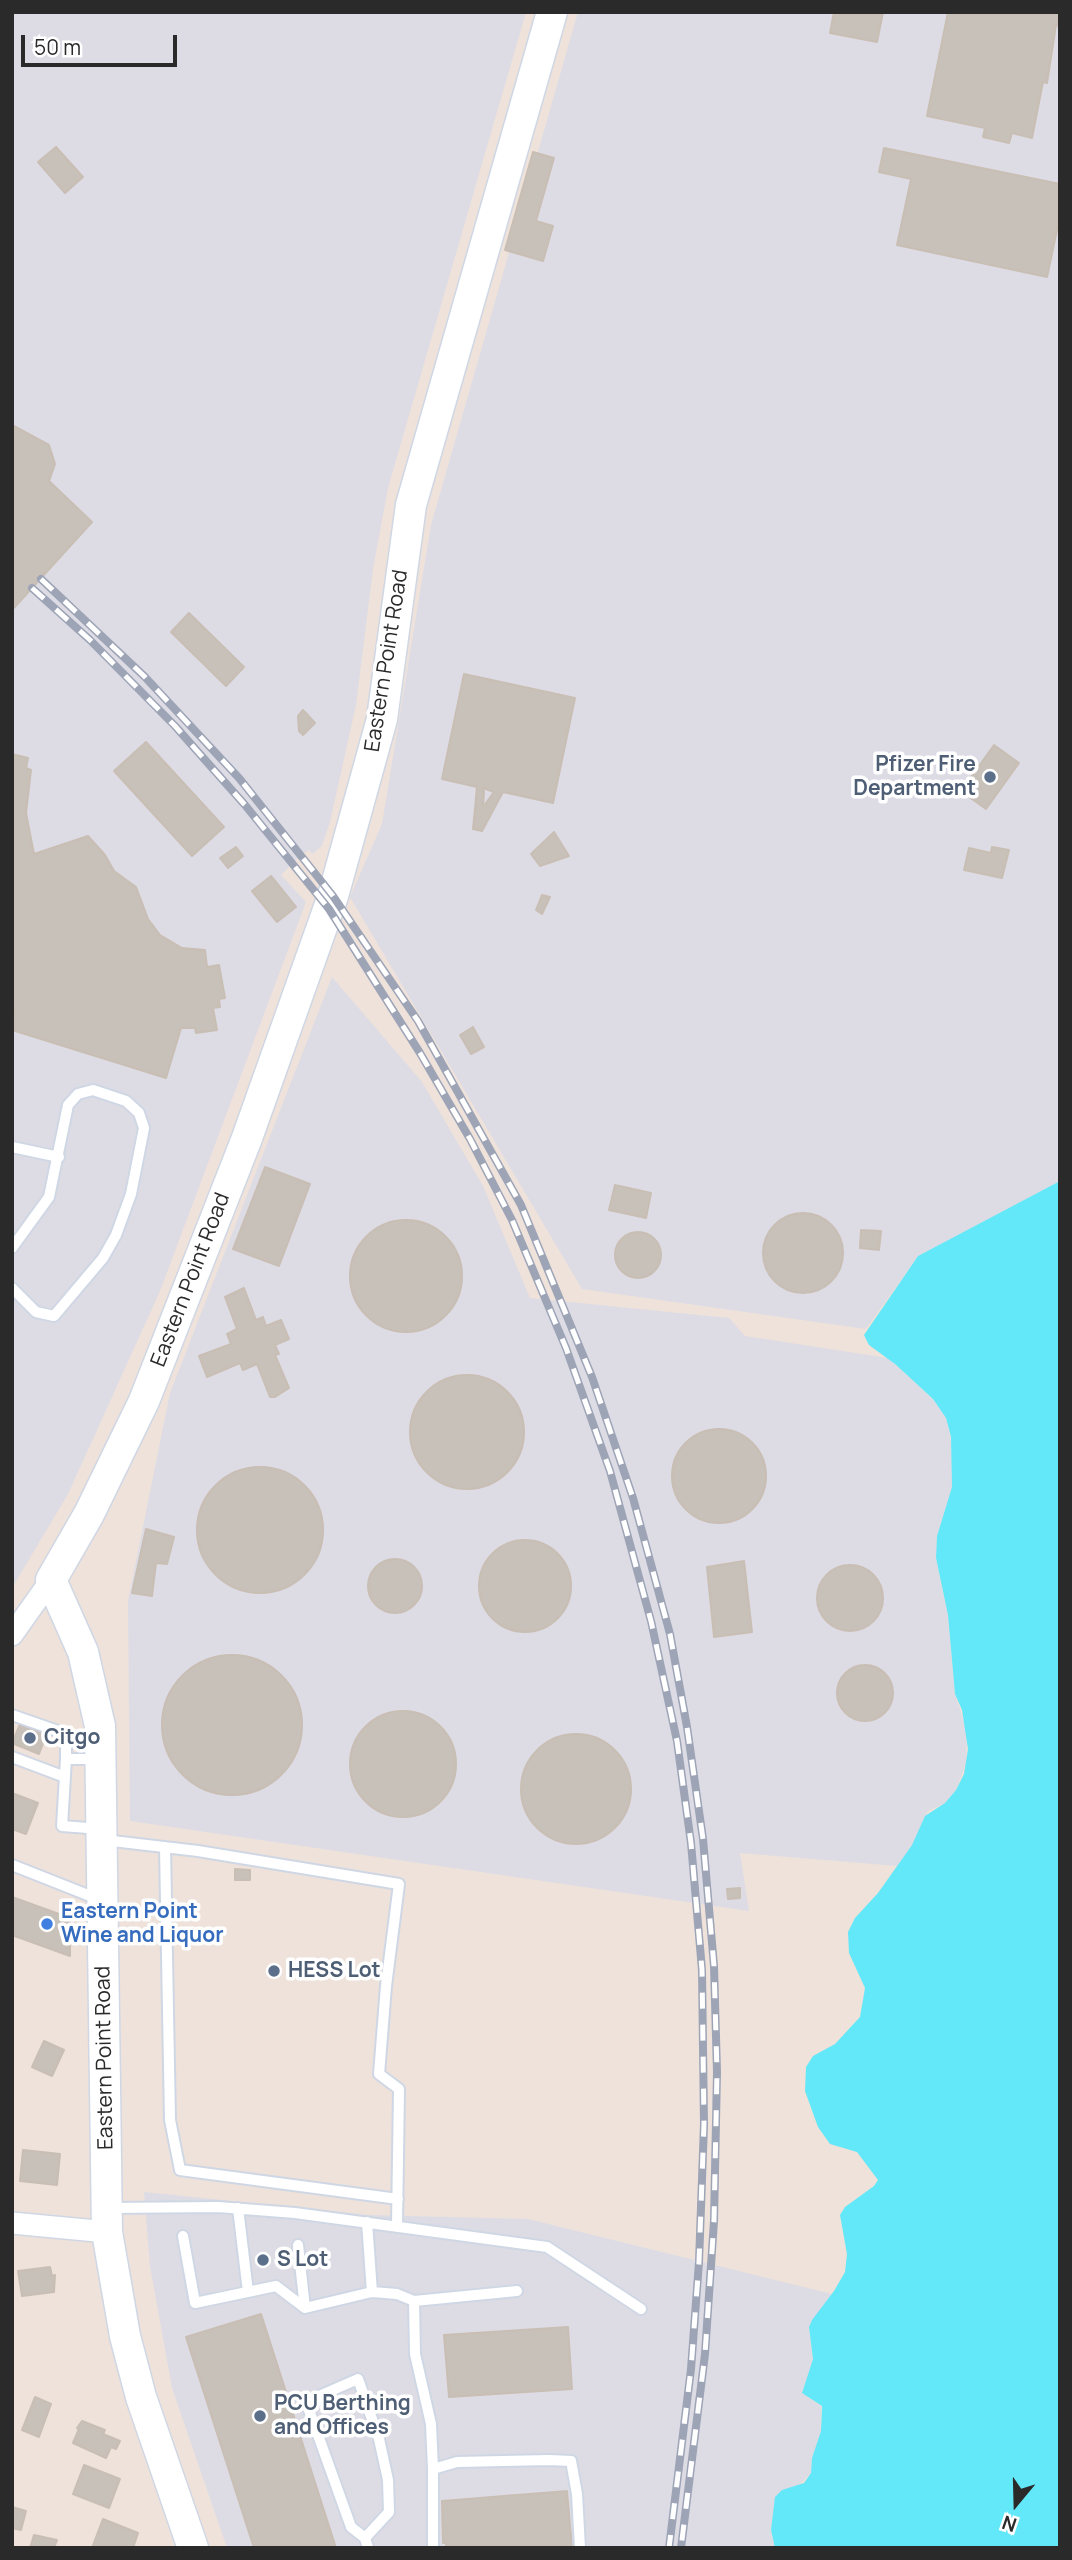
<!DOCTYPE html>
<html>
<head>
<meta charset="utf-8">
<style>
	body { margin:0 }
	#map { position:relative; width:1072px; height:2560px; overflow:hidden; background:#eee2da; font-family:Manrope,sans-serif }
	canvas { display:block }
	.frame { position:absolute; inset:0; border:14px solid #2a2a2a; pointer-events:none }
	.north { position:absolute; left:981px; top:2469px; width:70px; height:70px; -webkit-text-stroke:5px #fff; paint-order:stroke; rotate:199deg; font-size:19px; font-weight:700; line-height:28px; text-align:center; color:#2a2a2a }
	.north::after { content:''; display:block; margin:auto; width:24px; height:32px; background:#2a2a2a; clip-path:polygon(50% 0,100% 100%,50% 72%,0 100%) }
	.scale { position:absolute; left:21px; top:35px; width:156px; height:32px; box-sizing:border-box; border:4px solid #2a2a2a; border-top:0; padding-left:9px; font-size:21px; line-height:24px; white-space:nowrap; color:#2a2a2a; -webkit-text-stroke:5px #fff; paint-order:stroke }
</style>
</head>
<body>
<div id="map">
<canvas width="1072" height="2560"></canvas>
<div class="frame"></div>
<div class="north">N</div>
<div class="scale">50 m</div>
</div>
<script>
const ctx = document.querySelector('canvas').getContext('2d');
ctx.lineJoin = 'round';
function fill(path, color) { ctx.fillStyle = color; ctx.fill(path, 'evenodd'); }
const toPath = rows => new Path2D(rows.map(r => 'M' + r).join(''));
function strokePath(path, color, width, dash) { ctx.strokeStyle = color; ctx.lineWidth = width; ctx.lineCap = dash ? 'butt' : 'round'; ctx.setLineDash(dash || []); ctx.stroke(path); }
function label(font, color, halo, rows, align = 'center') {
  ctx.font = font + ' Manrope,sans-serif'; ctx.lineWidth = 7; ctx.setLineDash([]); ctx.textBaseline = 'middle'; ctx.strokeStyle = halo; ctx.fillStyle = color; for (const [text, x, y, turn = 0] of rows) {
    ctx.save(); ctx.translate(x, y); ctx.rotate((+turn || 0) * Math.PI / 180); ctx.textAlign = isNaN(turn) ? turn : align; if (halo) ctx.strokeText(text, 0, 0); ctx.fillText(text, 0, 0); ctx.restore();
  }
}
const industrial = toPath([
	[12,12,526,12,388,488,373,569,356,705,330,822,322,846,312,854,309,850,301,855,281,875,306,902,160,1291,68,1494,12,1588],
	[578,12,1060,12,1060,1181,918,1256,866,1329,582,1289,350,897,382,824,431,525],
	[332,977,422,1082,483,1186,530,1298,729,1318,745,1336,888,1358,933,1399,946,1418,954,1453,952,1487,937,1535,936,1558,948,1615,955,1694,967,1731,966,1764,956,1790,945,1803,928,1811,912,1845,897,1866,740,1853,749,1911,130,1821,128,1601,170,1393],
	[144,2192,369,2215,528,2219,832,2294,809,2327,813,2359,802,2393,821,2406,821,2431,812,2458,811,2473,798,2486,782,2490,771,2530,775,2548,227,2548,172,2388,150,2266]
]);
const water = toPath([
	[1060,1181,1060,2548,775,2548,771,2530,775,2497,782,2490,804,2483,811,2473,812,2458,821,2431,822,2406,802,2393,813,2359,809,2327,812,2320,834,2291,845,2272,847,2254,840,2215,845,2207,874,2186,878,2180,857,2152,830,2144,818,2127,805,2091,806,2067,813,2056,835,2044,860,2017,865,1988,849,1953,848,1932,855,1918,878,1893,912,1845,925,1816,945,1803,956,1790,964,1774,968,1749,962,1710,955,1694,948,1615,936,1558,937,1536,952,1487,951,1437,946,1418,933,1399,895,1364,869,1345,864,1335,918,1256]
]);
const building = toPath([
	[834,12,883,12,877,42,830,33,834,12],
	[948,12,1060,12,1060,26,1056,25,1047,83,1043,82,1032,138,1012,133,1009,143,983,137,985,128,927,116,948,12],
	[56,147,83,177,65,193,38,162,56,147],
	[884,148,1060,184,1060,216,1047,277,897,245,911,179,879,172,884,148],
	[533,152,554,158,536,221,553,226,543,261,505,250,533,152],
	[12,425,49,445,55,464,49,481,92,522,12,610,12,425],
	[189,613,244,667,226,686,171,632,189,613],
	[464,674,575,698,553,803,503,792,482,831,473,829,477,787,442,779,464,674],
	[483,788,494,792,483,807,484,792,483,788],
	[303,710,315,723,303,735,299,731,298,716,303,710],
	[146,742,224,827,192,856,114,771,146,742],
	[994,745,1019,763,986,809,961,791,994,745],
	[12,754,28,758,26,768,31,770,26,813,34,854,88,836,105,855,114,871,136,887,148,919,160,935,182,948,205,950,207,967,219,965,225,998,219,999,220,1007,213,1008,217,1030,196,1033,195,1028,181,1028,166,1078,12,1030,15,1009,12,1007,12,754],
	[554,832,569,856,540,866,531,854,554,832],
	[236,847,243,856,228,868,220,858,236,847],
	[992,847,1009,850,1002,878,964,870,969,848,991,853,992,847],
	[271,876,296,907,277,922,252,891,271,876],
	[542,895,550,897,542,914,536,910,542,895],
	[473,1027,484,1047,471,1054,460,1035,473,1027],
	[265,1167,310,1184,279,1266,233,1249,265,1167],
	[615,1185,651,1193,646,1218,609,1210,615,1185],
	'763 1253a40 40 0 1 1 80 0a40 40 0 1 1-80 0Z',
	'350 1276a56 56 0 1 1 112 0a56 56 0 1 1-112 0Z',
	[861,1230,881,1231,879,1250,860,1248,861,1230],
	'615 1255a23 23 0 1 1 46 0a23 23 0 1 1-46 0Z',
	[244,1288,256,1320,263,1317,266,1326,281,1320,289,1339,275,1345,279,1354,275,1355,289,1388,275,1397,270,1397,257,1364,243,1370,240,1363,207,1377,199,1356,231,1344,227,1334,237,1329,225,1297,244,1288],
	'410 1432a57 57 0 1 1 114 0a57 57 0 1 1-114 0Z',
	'672 1476a47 47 0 1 1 94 0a47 47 0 1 1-94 0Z',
	'197 1530a63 63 0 1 1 126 0a63 63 0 1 1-126 0Z',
	[146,1529,174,1537,167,1564,156,1563,152,1596,132,1593,146,1529],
	'479 1586a46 46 0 1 1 92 0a46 46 0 1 1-92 0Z',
	'368 1586a27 27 0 1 1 54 0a27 27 0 1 1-54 0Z',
	[744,1561,752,1632,714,1637,707,1567,744,1561],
	'817 1598a33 33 0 1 1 66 0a33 33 0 1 1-66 0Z',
	'162 1725a70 70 0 1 1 140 0a70 70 0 1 1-140 0Z',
	'837 1693a28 28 0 1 1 56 0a28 28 0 1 1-56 0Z',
	'350 1764a53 53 0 1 1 106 0a53 53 0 1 1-106 0Z',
	[21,1722,47,1733,39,1754,12,1743,21,1722],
	'521 1789a55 55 0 1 1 110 0a55 55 0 1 1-110 0Z',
	[12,1793,38,1803,26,1834,12,1829,12,1793],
	[235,1869,250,1870,250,1880,235,1880,235,1869],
	[740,1888,740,1898,728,1899,727,1889,740,1888],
	[12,1897,70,1918,70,1956,12,1935,12,1897],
	[44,2041,64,2050,52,2076,32,2067,44,2041],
	[23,2150,60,2154,57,2185,20,2181,23,2150],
	[50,2267,52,2276,55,2275,54,2292,22,2296,18,2271,50,2267],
	[261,2314,336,2548,254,2548,186,2337,261,2314],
	[568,2327,572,2389,449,2397,444,2335,568,2327],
	[35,2397,51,2404,39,2437,22,2430,35,2397],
	[82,2421,105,2430,103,2434,120,2441,116,2449,111,2447,106,2458,73,2443,79,2429,77,2428,82,2421],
	[84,2465,120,2479,109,2508,73,2494,84,2465],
	[567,2491,572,2548,446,2548,446,2543,443,2543,442,2501,567,2491],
	[12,2507,26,2511,21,2530,12,2528,12,2507],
	[103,2519,138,2533,133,2548,92,2548,103,2519],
	[34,2535,57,2540,54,2548,30,2548,34,2535]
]);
const lane = toPath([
	[12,1147,59,1157],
	[12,1248,49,1197,68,1105,78,1094,93,1090,126,1101,139,1113,144,1128,131,1194,116,1235,103,1258,54,1316,36,1312,12,1288],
	[12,1715,58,1731,66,1742,66,1759],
	[12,1757,65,1777],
	[99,1759,66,1759,62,1826,101,1829],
	[104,1840,198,1851,399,1884,386,1986,379,2074,399,2089,397,2225],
	[165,1847,170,2120,180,2170,398,2199],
	[12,1865,98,1899],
	[109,2208,218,2207,295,2213,547,2247,641,2309],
	[238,2208,248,2292],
	[183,2236,195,2303,276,2286,305,2308,372,2292,367,2222],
	[298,2245,305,2308],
	[372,2292,397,2294,414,2301,517,2291],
	[414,2301,415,2354,431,2424,433,2469],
	[365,2538,389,2512,388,2480,379,2439,358,2379,319,2396,309,2410,351,2527,365,2538,368,2548],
	[433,2548,433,2469,457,2462,549,2460,571,2461,577,2494,580,2548]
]);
const street = toPath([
	[12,1635,51,1580],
	[12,2223,107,2232]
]);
const secondary = toPath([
	[193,2548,141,2397,125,2336,107,2232,100,1726,83,1652,51,1580,89,1514,144,1401,247,1138,333,896,382,719,411,505,552,12]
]);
const rail = toPath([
	[41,579,144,676,239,778,333,896,418,1021,521,1205,592,1377,633,1498,670,1634,687,1727,703,1839,714,1966,717,2072,714,2221,705,2354,681,2548],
	[32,588,90,640,175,726,245,805,329,909,420,1053,470,1139,512,1220,566,1348,610,1471,651,1621,677,1741,691,1843,702,1970,704,2124,699,2262,691,2369,669,2548]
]);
const markers = [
	[990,777,7,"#5c6f8a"],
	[30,1738,7,"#5c6f8a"],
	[47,1924,7,"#3f7fe0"],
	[274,1971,7,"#5c6f8a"],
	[263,2260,7,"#5c6f8a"],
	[260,2416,7,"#5c6f8a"]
];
const streetNames = [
	["Eastern Point Road",387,661,-81],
	["Eastern Point Road",191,1280,-69],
	["Eastern Point Road",105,2058,-91]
];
const serviceNames = [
	["Pfizer Fire",976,765,"right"],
	["Department",976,789,"right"],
	["Citgo",44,1738],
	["HESS Lot",288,1971],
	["S Lot",277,2260],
	["PCU Berthing",274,2404],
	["and Offices",274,2428]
];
const shopNames = [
	["Eastern Point",61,1912],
	["Wine and Liquor",61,1936]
];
fill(industrial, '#dddce5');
fill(water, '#63e8f9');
fill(building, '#c8c1b9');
strokePath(building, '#c9beb4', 2);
strokePath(lane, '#d0d7e4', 14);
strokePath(street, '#d0d7e4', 24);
strokePath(secondary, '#d0d7e4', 33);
strokePath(lane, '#fff', 10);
strokePath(street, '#fff', 21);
strokePath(secondary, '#fff', 30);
strokePath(rail, '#9da4b6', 8);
strokePath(rail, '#fff', 5, [16]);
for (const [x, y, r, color] of markers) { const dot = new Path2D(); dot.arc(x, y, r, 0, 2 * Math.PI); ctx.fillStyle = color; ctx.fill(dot); strokePath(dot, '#fff', 2.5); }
label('21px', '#2a2a2a', '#fff', streetNames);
label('bold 21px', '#4e5e75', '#fff', serviceNames, 'left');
label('bold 21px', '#366cbe', '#fff', shopNames, 'left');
</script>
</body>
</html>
